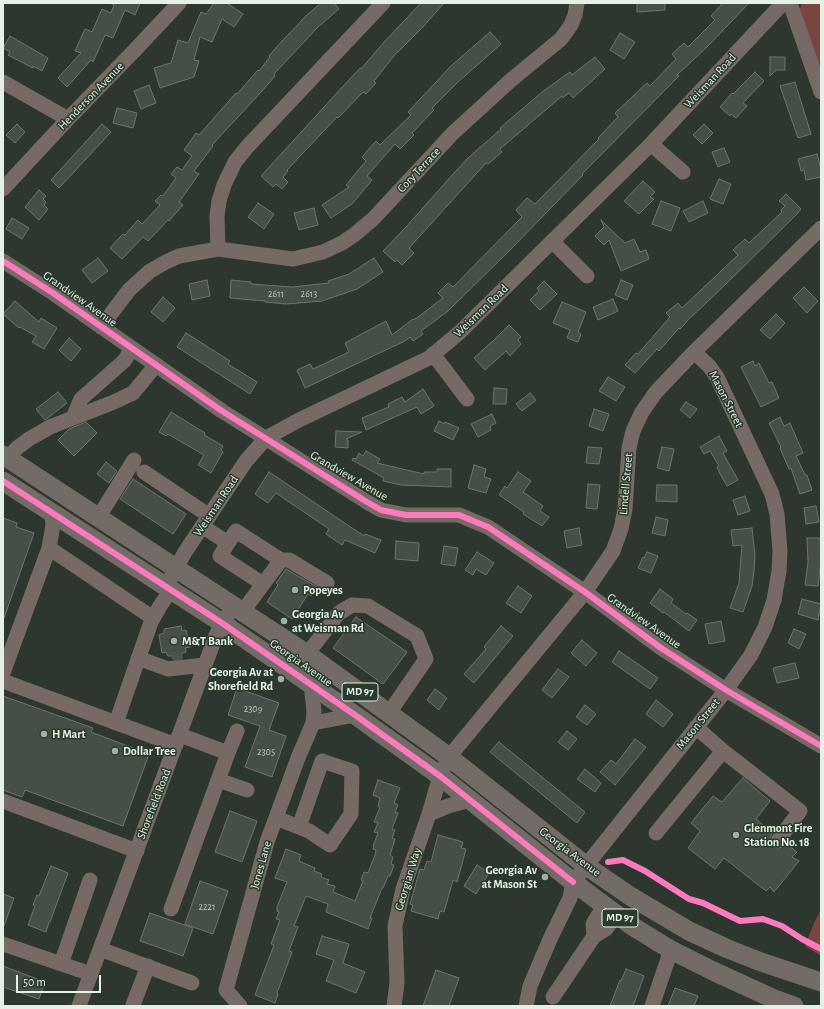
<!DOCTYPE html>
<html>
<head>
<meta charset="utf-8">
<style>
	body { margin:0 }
	#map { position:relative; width:824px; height:1009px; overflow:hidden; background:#2d372f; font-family:"Alegreya Sans",sans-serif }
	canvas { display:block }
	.frame { position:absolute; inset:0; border:4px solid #e5f0e7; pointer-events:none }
	.scale { position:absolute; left:16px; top:975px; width:85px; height:18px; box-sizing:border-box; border:2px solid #e5f0e7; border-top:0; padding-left:5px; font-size:12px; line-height:14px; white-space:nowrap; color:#e5f0e7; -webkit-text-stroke:3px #293b2c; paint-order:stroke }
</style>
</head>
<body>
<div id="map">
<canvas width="824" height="1009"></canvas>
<div class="frame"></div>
<div class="scale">50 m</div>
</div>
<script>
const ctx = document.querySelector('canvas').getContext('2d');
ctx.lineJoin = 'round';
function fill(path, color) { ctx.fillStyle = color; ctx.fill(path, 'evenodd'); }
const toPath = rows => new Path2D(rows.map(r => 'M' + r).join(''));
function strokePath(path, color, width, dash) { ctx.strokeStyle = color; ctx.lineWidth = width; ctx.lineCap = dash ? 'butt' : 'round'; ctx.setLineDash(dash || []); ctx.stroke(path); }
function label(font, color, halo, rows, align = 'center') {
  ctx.font = font + ' "Alegreya Sans",sans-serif'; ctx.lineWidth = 3; ctx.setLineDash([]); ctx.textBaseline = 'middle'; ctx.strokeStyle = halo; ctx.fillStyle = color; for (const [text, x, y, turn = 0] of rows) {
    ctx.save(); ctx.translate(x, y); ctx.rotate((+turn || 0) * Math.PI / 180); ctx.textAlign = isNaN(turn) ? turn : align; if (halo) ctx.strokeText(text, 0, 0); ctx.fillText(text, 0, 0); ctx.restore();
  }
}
const green = toPath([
	[802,3,821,3,821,75,799,11],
	[821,909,821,956,805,946,814,923]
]);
const building = toPath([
	[110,3,140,3,135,15,125,10,113,38,105,35,93,62,91,60,67,87,58,78,81,53,75,51,85,29,92,32,102,9,111,13,114,5,110,3],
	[214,3,227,3,243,14,234,27,222,19,212,42,200,37,194,60,199,61,194,77,160,88,154,68,171,63,178,40,188,43,201,12,206,14,214,3],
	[321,3,334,3,339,9,318,27,274,74,275,76,262,91,212,145,213,146,194,171,199,174,179,202,183,205,169,221,168,220,148,241,143,237,122,259,110,248,123,234,125,235,138,220,142,224,160,205,155,201,161,195,163,196,176,178,171,174,177,167,182,170,192,156,184,150,196,133,199,135,236,93,237,94,258,70,259,71,270,57,269,56,282,41,307,15,321,3],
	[421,3,444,3,421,29,398,52,397,52,374,81,376,83,366,94,363,92,338,118,337,117,287,170,288,171,283,177,288,182,282,189,276,184,273,187,261,176,325,106,360,68,361,69,385,41,421,3],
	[637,3,665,3,665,10,637,12,637,3],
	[723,3,749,3,707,47,677,75,679,76,582,174,583,175,511,249,448,311,421,331,423,334,413,341,410,337,405,341,305,388,297,370,310,364,313,369,349,352,345,343,386,321,392,335,413,319,414,320,443,298,438,293,448,283,453,287,522,217,516,210,527,198,535,204,599,139,598,138,618,117,615,113,647,83,650,86,676,59,672,54,684,43,688,47,715,20,711,16,723,3],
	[490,32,501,44,458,82,432,108,434,110,412,133,414,135,400,149,395,144,367,176,372,180,352,204,331,218,322,205,349,187,346,185,366,161,362,157,376,141,380,145,411,115,408,112,451,66,490,32],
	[620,33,635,42,624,59,610,50,620,33],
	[10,36,48,58,42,71,33,66,33,68,8,55,10,52,3,48,10,36],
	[595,57,605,69,573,98,569,93,563,98,562,96,500,149,502,152,488,164,486,163,409,248,414,253,402,265,397,260,395,262,383,251,406,227,454,173,468,158,501,129,500,128,542,92,570,72,572,75,595,57],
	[770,57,785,57,785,70,776,70,770,76,770,57],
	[755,72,764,81,743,103,747,106,736,118,731,114,730,116,720,107,732,93,733,94,755,72],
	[795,82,811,134,798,138,780,86,795,82],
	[149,85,156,103,141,109,134,91,149,85],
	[117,108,137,113,133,128,113,123,117,108],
	[17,124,25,132,15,143,6,135,17,124],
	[102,124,111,132,59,188,51,180,102,124],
	[704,124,713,133,702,144,693,135,704,124],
	[724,148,730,162,718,167,712,152,724,148],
	[817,154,821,169,821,177,806,180,804,170,801,171,798,159,817,154],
	[719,179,731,184,723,204,710,199,719,179],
	[643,181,655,192,650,197,654,199,639,214,624,201,643,181],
	[39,190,46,196,43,199,46,202,44,205,48,209,39,220,25,207,39,190],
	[786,194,801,209,797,214,725,285,686,322,686,323,680,329,679,328,659,351,657,349,635,373,625,365,636,353,638,354,670,317,666,313,678,303,682,308,738,255,733,250,745,239,749,243,782,212,781,210,785,206,779,201,786,194],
	[661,201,680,208,671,231,652,224,661,201],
	[703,201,708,213,689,222,683,211,703,201],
	[258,203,274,214,264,229,248,217,258,203],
	[314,208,318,225,299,230,294,213,314,208],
	[12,218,29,228,22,239,6,229,12,218],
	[601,220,625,243,634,239,640,252,646,250,649,259,621,271,609,240,604,245,595,236,604,227,601,220],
	[98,258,108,271,92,283,82,270,98,258],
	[374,258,383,272,357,289,322,301,286,304,265,302,265,301,230,298,231,280,251,282,251,284,292,287,329,283,328,281,349,274,374,258],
	[207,280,210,296,192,300,189,284,207,280],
	[621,280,633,285,627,300,615,295,621,280],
	[544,281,557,294,540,310,530,300,539,291,537,288,544,281],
	[804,287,818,301,807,313,793,298,804,287],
	[163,297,175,308,163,322,151,312,163,297],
	[613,299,618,311,598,320,593,307,613,299],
	[15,301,39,322,41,318,57,328,44,349,32,342,36,336,20,327,19,328,3,314,15,301],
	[562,302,586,312,578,332,581,334,578,342,567,338,570,330,553,323,562,302],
	[776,314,785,323,770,339,760,330,776,314],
	[509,325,521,337,518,340,521,344,510,356,506,351,485,370,474,358,494,340,509,325],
	[186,333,230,361,228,364,257,382,250,394,177,347,186,333],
	[69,338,81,349,71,361,59,350,69,338],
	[753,361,755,366,759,363,769,383,772,382,779,398,761,407,741,367,753,361],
	[608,377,625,387,616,401,599,391,608,377],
	[494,388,507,389,506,404,493,404,494,388],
	[423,389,434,406,421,414,417,407,366,430,362,418,389,407,388,404,402,397,405,402,423,389],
	[58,392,67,403,45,420,36,409,58,392],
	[530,393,536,400,522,411,516,404,530,393],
	[686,402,697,409,690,418,680,410,686,402],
	[594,409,609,414,603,431,589,426,594,409],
	[171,412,205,433,204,435,223,446,221,450,223,452,211,473,198,465,204,455,168,434,166,436,159,432,171,412],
	[492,414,496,423,490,426,491,430,478,437,471,424,492,414],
	[780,417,784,426,790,423,803,453,796,456,805,475,807,475,812,490,800,494,791,468,789,469,780,448,781,447,769,423,780,417],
	[439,421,444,424,445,422,459,428,453,440,434,431,439,421],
	[86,422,97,433,74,456,58,440,69,429,86,422],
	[336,431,362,432,346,439,348,440,348,448,335,447,336,431],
	[719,436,727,451,723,453,738,480,727,486,720,474,717,467,719,466,710,451,704,454,700,447,719,436],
	[588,447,602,448,599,464,586,463,588,447],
	[662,447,674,449,669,471,657,468,662,447],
	[366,451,380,459,377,463,424,474,424,472,437,472,437,469,451,469,451,487,401,485,383,481,384,478,352,460,353,458,356,459,359,453,363,456,366,451],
	[106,462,117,471,109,483,97,474,106,462],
	[474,465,486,469,484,477,491,479,486,493,468,488,474,465],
	[269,472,364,536,365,534,381,540,375,553,345,540,342,545,326,534,329,529,276,493,268,503,255,494,269,472],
	[518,472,531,481,523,492,543,506,540,511,549,517,542,526,523,514,524,512,499,495,505,486,507,488,518,472],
	[133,479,186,514,173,534,120,499,133,479],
	[588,484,600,485,597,509,586,508,588,484],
	[657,485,677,485,677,502,656,501,657,485],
	[745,496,750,511,738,515,733,500,745,496],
	[816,506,819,522,806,524,804,508,816,506],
	[656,517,668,520,665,536,652,533,656,517],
	[3,518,17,523,16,527,34,533,4,618,3,618,3,518],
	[579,528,582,545,567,548,564,531,579,528],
	[752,528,755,555,754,571,752,586,743,612,730,608,739,583,742,545,733,546,731,530,752,528],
	[807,538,820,538,821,561,818,586,805,585,808,562,807,538],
	[396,541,419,543,418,561,395,559,396,541],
	[444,546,458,548,455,566,441,564,444,546],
	[477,552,494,563,486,575,476,569,473,575,465,570,477,552],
	[647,552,658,556,651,573,638,568,643,557,644,558,647,552],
	[286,569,317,587,311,596,308,594,292,619,267,602,278,585,276,583,286,569],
	[518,586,532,596,521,613,506,603,518,586],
	[660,589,673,599,671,603,686,614,687,613,697,620,689,631,664,612,663,613,650,603,660,589],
	[802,599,821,604,818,620,798,614,802,599],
	[356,617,407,652,383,684,333,648,356,617],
	[721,621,725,641,709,644,705,624,721,621],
	[181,626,182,631,186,630,190,647,185,648,186,652,181,654,182,658,173,659,172,656,168,656,166,652,162,653,159,635,164,633,164,629,181,626],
	[501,626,513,636,474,683,464,674,486,649,484,647,501,626],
	[794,629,806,634,799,649,788,643,794,629],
	[582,640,597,653,586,666,571,653,582,640],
	[619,651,658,678,650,689,612,662,619,651],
	[795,663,799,678,777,683,773,668,795,663],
	[558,669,569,677,552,698,542,690,558,669],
	[237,688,279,703,269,730,286,736,272,777,245,767,260,726,228,715,237,688],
	[435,689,447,698,439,710,427,700,435,689],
	[3,696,93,728,91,732,149,754,123,826,25,790,22,797,3,790,3,696],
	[656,700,673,714,663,727,646,714,656,700],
	[585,705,596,714,587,725,576,717,585,705],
	[567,731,577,739,568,750,558,742,567,731],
	[635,739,646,747,615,785,600,772,611,760,616,764,635,739],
	[499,742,585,812,577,823,490,752,499,742],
	[585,769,601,783,595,792,577,779,585,769],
	[743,778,770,801,756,819,772,833,770,838,771,843,774,846,778,848,783,847,786,844,797,852,792,857,799,861,774,892,770,887,766,891,724,858,715,869,688,848,700,831,691,823,713,796,722,802,743,778],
	[378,780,400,788,394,803,398,805,395,812,398,813,392,829,395,830,392,838,395,839,390,855,393,857,391,864,394,865,390,876,388,876,383,888,382,888,370,918,372,918,368,929,326,912,328,904,306,896,294,926,298,927,289,951,292,952,277,993,278,994,275,1003,255,995,274,945,271,944,280,920,276,919,279,912,277,911,277,907,287,882,275,878,286,849,301,855,299,861,315,868,314,871,322,874,321,877,329,880,327,884,335,886,333,892,355,901,363,881,361,880,364,872,368,873,375,855,376,850,373,849,374,846,373,846,378,833,374,832,378,823,374,822,380,807,378,806,380,798,373,795,378,780],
	[230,811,257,821,242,862,215,852,230,811],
	[438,835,463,842,461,848,466,849,457,882,453,880,444,912,440,911,438,919,411,911,413,905,410,904,420,869,424,870,427,861,431,862,438,835],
	[477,865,489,873,476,894,464,886,477,865],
	[51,866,68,873,50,922,49,922,46,932,28,925,35,906,33,905,37,895,39,896,51,866],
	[200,881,228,891,213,934,185,924,200,881],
	[3,894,14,898,4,926,3,926,3,894],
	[150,913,193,928,183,956,140,941,150,913],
	[322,936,349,944,343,963,365,972,356,993,326,981,334,960,316,954,322,936],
	[3,966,45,982,39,999,3,987,3,966],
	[626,969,644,976,633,1006,610,1006,620,980,621,981,626,969],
	[436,970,459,978,449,1006,423,1006,436,970],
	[675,988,698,996,694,1006,668,1006,675,988]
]);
const minorTunnel = toPath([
	[173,660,182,658]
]);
const minor = toPath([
	[383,3,247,147,235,162,224,185,219,201,217,216,218,249,293,259,323,252,342,243,354,235,373,219,453,133,511,80,561,39,571,25,575,15,577,3],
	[790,3,821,92],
	[3,82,68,119],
	[651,144,683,172],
	[3,189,68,119,134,51,179,3],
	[552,241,587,276],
	[3,261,53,293,222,411,367,502,381,510,406,515,459,515,488,527,585,592,661,648,726,690,821,746],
	[101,327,129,290,150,271,166,262,179,256,218,249],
	[433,354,467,399],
	[73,418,81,399,124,361,132,349],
	[8,458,17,448,29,439,50,427,114,402,133,393,156,365],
	[144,472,202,511,209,516],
	[98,518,134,460],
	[202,526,228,543,236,531,281,560,243,611],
	[228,543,220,556,263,584],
	[49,548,153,618],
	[281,560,289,560,327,583],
	[166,587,185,552,215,507,246,461,266,438,299,420,429,358,460,332,651,144,783,3],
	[307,654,339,613,352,605,368,606,417,636,426,659,389,713],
	[138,658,168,669,205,665],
	[3,673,49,548,53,525,52,513],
	[3,681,176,745],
	[311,684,314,711,313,723,355,715],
	[116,723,151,622,160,606,171,590],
	[180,735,228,753,237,731],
	[723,751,800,811,779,839],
	[218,780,247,790],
	[3,801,137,851],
	[429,814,448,806,470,800],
	[276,818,299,827,309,831,330,845,351,814,352,771,322,761,299,827],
	[656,833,723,751,696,727],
	[171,909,228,753],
	[594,936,593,924,604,906],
	[3,944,91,974],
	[100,949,192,983],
	[61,964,90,880],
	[553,997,594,936,606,929,616,915],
	[133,1005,148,966],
	[79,1006,215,638,222,623,228,615],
	[240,1006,226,990,267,842,298,758,313,723],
	[394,1006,397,983,395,926,403,889,429,814,440,776,449,757,585,592,613,551,621,529,625,509,629,448,633,431,642,412,656,392,694,352,821,228],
	[526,1006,530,986,551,937,570,898,573,882,726,690,751,655,765,627,774,600,779,571,780,551,777,514,772,494,717,377,709,366,694,352],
	[652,1006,671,950]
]);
const major = toPath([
	[3,455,307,654,449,757,585,865,630,896,689,931,728,949,761,962,821,982],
	[3,481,222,623,355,715,440,776,573,882,632,926,671,950,713,971,774,999,794,1006]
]);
const cycleway = toPath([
	[3,261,53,293,222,411,367,502,381,510,406,515,459,515,488,527,585,592,661,648,726,690,821,746],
	[3,481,222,623,355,715,440,776,573,882],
	[608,862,623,860,645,871,689,899,703,903,740,921,763,919,782,926,802,939,821,949]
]);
const markers = [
	[295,590,4,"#a5afa7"],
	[284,621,4,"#a5afa7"],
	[174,641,4,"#a5afa7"],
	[281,679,4,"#a5afa7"],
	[44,734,4,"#a5afa7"],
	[115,751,4,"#a5afa7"],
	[736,835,4,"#a5afa7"],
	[545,877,4,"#a5afa7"]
];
const numberNames = [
	["2611",276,294],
	["2613",309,294],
	["2309",253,709],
	["2305",266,752],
	["2221",207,907]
];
const shields = [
	[360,692,36],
	[620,918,36]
];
const shieldNames = [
	["MD 97",360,692],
	["MD 97",620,918]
];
const streetNames = [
	["Weisman Road",710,81,-47],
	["Henderson Avenue",91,96,-46],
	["Cory Terrace",419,170,-47],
	["Grandview Avenue",80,299,35],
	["Weisman Road",481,311,-44],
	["Mason Street",726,399,63],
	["Grandview Avenue",349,476,30],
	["Lindell Street",626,484,-85],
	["Weisman Road",216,506,-56],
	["Grandview Avenue",644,621,35],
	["Georgia Avenue",301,663,35],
	["Mason Street",698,724,-51],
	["Shorefield Road",154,804,-69],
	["Georgia Avenue",570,852,37],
	["Jones Lane",261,865,-74],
	["Georgian Way",408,879,-73]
];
const poiNames = [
	["Popeyes",303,590],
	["Georgia Av",292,614],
	["at Weisman Rd",292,628],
	["M&T Bank",182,641],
	["Georgia Av at",273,672,"right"],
	["Shorefield Rd",273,686,"right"],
	["H Mart",52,734],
	["Dollar Tree",123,751],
	["Glenmont Fire",744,828],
	["Station No. 18",744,842],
	["Georgia Av",537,870,"right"],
	["at Mason St",537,884,"right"]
];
fill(green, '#79463f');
fill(building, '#454e47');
strokePath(building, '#6c756e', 1);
strokePath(minorTunnel, '#49534b', 15, [15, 8]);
strokePath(minor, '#776a66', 15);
strokePath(major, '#736c66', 19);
strokePath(cycleway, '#fd7abc', 6);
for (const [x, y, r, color] of markers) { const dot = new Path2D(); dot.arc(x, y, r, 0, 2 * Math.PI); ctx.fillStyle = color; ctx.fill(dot); strokePath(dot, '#293b2c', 1.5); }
label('10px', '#bdc8bf', null, numberNames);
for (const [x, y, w] of shields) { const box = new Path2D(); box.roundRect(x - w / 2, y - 9, w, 18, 3); ctx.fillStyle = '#293b2c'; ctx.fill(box); strokePath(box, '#e5f0e7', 1); }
label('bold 11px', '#e5f0e7', null, shieldNames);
label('12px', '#e5f0e7', '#293b2c', streetNames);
label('bold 12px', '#e5f0e7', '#293b2c', poiNames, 'left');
</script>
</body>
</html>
